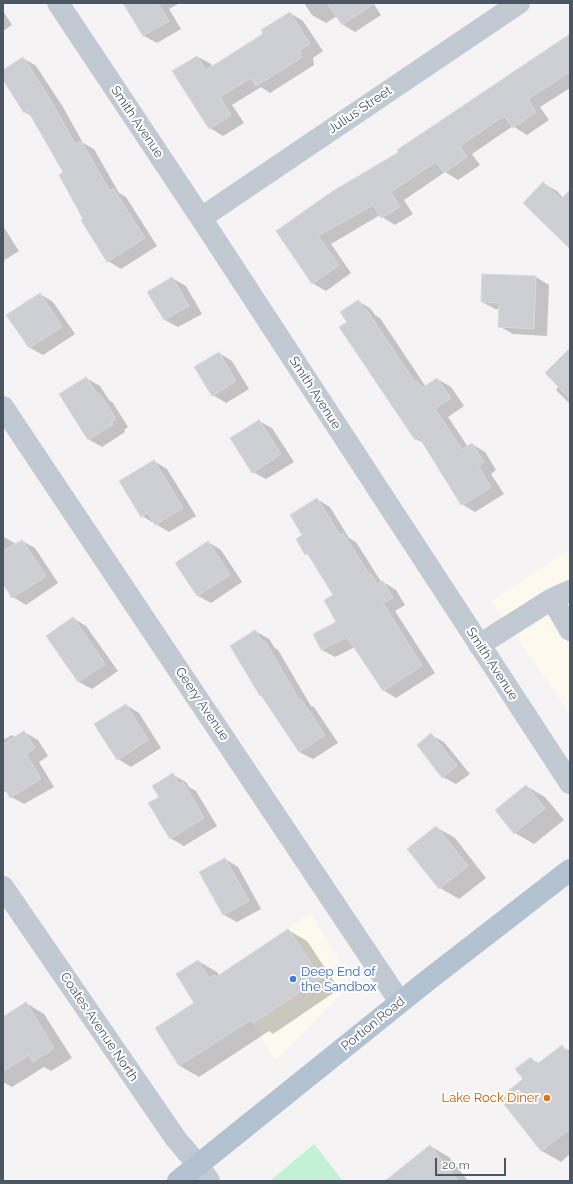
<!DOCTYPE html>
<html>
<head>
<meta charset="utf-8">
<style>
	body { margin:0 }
	#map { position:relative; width:573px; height:1184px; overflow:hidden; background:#f5f3f3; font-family:Raleway,sans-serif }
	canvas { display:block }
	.frame { position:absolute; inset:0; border:4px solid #4a5661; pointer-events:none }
	.scale { position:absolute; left:435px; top:1158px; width:71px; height:18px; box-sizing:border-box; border:2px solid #4a5661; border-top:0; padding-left:5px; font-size:12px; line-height:14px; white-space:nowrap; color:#4a5661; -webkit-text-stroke:3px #fff; paint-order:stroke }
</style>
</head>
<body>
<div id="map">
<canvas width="573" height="1184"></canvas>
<div class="frame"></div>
<div class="scale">20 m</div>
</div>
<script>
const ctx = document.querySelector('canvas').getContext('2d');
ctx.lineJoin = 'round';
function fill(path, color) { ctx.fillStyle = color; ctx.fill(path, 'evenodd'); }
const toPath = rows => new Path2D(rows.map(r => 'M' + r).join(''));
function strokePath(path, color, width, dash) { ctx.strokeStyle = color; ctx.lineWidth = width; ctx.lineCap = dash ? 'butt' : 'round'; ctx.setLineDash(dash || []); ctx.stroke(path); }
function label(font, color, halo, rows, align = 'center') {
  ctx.font = font + ' Raleway,sans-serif'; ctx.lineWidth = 4; ctx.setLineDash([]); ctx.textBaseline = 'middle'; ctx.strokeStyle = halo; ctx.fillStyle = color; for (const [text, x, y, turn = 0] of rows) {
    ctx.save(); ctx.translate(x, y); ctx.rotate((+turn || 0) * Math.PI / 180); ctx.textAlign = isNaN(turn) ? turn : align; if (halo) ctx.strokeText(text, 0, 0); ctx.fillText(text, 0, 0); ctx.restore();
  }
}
const commercial = toPath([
	[570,549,570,714,491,601],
	[310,913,349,976,345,990,285,1052,275,1060,253,1023,220,974]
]);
const green = toPath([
	[314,1144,343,1181,271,1181,271,1180]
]);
const shadow = toPath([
	[124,3,178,3,178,4,169,9,181,29,157,43,144,36],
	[304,3,373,3,381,15,355,32,342,24,337,16,326,23,312,15],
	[3,11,12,25,3,31],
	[290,13,303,21,323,51,313,58,314,65,270,93,261,87,232,105,244,123,223,136,210,128,198,57,211,64,212,67,264,34],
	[570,35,570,88,540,107,549,120,527,135,513,126,472,154,480,165,458,180,445,172,404,200,413,214,395,225,382,217,380,215,331,244,351,273,326,291,312,283,277,231,400,153],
	[23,58,36,66,63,107,83,143,94,149,119,193,126,197,157,246,121,269,108,261,82,221,84,219,64,173,32,117,25,112,3,79,3,71],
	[543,183,557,191,563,198,570,191,570,248],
	[3,226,19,251,3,261],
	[536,277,549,285,547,336,513,334,499,326,500,309,495,309,482,302],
	[172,278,186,286,202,314,178,327,165,320,149,292],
	[40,294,53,302,75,334,43,355,30,348,8,315],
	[358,301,371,309,375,315,380,318,426,387,437,379,451,387,464,406,448,417,468,447,472,444,485,452,496,470,491,474,504,494,475,512,462,504,425,444,416,439,348,322],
	[570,351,570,404,556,390,559,386],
	[219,353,232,361,249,389,226,403,213,395],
	[86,378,100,386,109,400,113,403,128,427,124,430,125,432,102,447,88,439],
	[259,421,272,428,294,462,266,479,253,472],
	[154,461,167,469,196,516,169,532,142,516],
	[317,499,330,507,349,538,356,542,380,580,396,590,405,605,395,611,435,673,396,698,383,690,355,647,335,657,322,650,314,635,338,622,334,595,310,556,306,554,303,535],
	[4,537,16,544,22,541,35,548,58,583,26,605,13,597,3,583],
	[208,542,221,550,242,582,211,603,198,596,176,563],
	[73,618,86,626,118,671,92,689,79,682,47,637],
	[255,631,269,639,275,648,278,650,311,706,314,707,338,743,313,759,299,752,264,697,261,695,231,646],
	[126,705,139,713,161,748,131,767,118,759],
	[24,732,38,740,48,756,39,762,54,787,24,804,11,797,9,794,3,790,3,740,12,735,16,737],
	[431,735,444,742,470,774,456,784,443,777],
	[173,775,186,782,189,787,196,791,217,826,184,846,170,838,160,797],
	[526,786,545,797,564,820,534,844,515,833],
	[436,827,455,838,486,878,459,899,440,888,409,849],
	[225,859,238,867,261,909,237,922,224,915,200,873],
	[288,930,307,941,339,989,273,1034,269,1031,199,1077,180,1066,156,1028,195,1003,198,961,217,972,219,975],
	[26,1003,44,1014,72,1058,51,1071,44,1067,12,1087,3,1082,3,1018],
	[562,1047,570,1051,570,1154,561,1162,542,1151,500,1098,525,1079,531,1059,540,1064],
	[430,1146,449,1157,468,1181,386,1181]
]);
const building = toPath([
	[123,3,158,3,169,21,143,36,123,3],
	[327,3,375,3,342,25,327,3],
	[290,12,310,44,300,50,301,58,256,86,251,78,220,97,231,115,209,129,172,71,197,56,206,70,263,34,261,30,290,12],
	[570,34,570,72,528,99,536,112,513,128,504,116,460,146,467,157,444,173,436,162,391,192,400,207,381,218,373,205,318,236,339,265,312,284,276,231,333,191,399,152,397,150,570,34],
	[23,57,50,99,75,144,81,141,110,191,113,188,145,238,107,262,81,220,83,219,59,175,63,172,28,111,24,113,3,80,3,70,23,57],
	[543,182,561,199,570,190,570,249,523,203,543,182],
	[482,274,536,276,534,329,498,327,499,303,481,302,482,274],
	[172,277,189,306,164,320,147,292,172,277],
	[40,293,62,327,29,348,6,315,40,293],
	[358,300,365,310,366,309,415,382,417,381,422,388,437,378,451,398,435,409,462,449,472,443,484,462,478,466,491,487,470,501,461,505,419,437,415,440,339,327,347,322,340,312,358,300],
	[570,348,570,399,545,373,570,348],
	[219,352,236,381,212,396,194,367,219,352],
	[86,377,98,395,100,394,116,419,111,422,113,424,88,440,59,394,86,377],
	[259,420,281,454,252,473,230,438,259,420],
	[154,460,183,508,155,525,148,513,141,517,119,481,154,460],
	[317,498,340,535,343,533,369,574,370,573,377,584,383,581,393,598,383,603,422,666,383,691,347,637,321,650,313,634,336,622,324,600,333,595,307,553,305,555,296,539,302,535,290,515,317,498],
	[22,540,46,576,12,598,3,584,3,551,22,540],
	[208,541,230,575,197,596,175,563,208,541],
	[73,617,105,664,78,682,46,636,73,617],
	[255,630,263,642,265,641,299,700,301,699,325,735,299,752,261,695,260,696,230,646,255,630],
	[126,704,148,740,117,760,94,724,126,704],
	[24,731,35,748,26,754,41,779,10,798,3,785,3,744,24,731],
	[431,733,457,766,442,778,417,745,431,733],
	[173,773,179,784,183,782,204,818,170,839,148,803,159,797,152,786,173,773],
	[526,785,545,808,514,834,495,810,526,785],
	[436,826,468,866,439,889,407,849,436,826],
	[225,858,249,901,223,915,199,872,225,858],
	[288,929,321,978,253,1023,251,1020,179,1066,155,1028,194,1003,176,974,198,960,209,978,214,975,216,977,288,929],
	[26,1002,54,1048,33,1062,29,1055,3,1071,3,1017,26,1002],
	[562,1045,570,1056,570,1129,541,1151,499,1098,523,1079,515,1069,531,1057,536,1065,562,1045],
	[430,1145,458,1181,385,1181,430,1145]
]);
const minor = toPath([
	[58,3,201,218,570,783],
	[201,218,519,3],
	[3,407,400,1002],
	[570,591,552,599,570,630],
	[479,645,552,599],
	[3,887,176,1139,198,1165,209,1181]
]);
const major = toPath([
	[178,1181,428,980,570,870]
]);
const markers = [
	[293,979,4,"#3f7fe0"],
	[547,1098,4,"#e8710a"]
];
const streetNames = [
	["Julius Street",360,110,-34],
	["Smith Avenue",137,122,56],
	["Smith Avenue",315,393,57],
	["Smith Avenue",492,664,57],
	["Geery Avenue",202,704,56],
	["Portion Road",373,1024,-39],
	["Coates Avenue North",99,1027,56]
];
const shopNames = [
	["Deep End of",301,972],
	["the Sandbox",301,987]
];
const foodNames = [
	["Lake Rock Diner",539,1098]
];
fill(commercial, '#fdf9ef');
fill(green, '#c3f1d5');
fill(shadow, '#0003');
fill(building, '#cdcfd5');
strokePath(building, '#d7d9de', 1);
strokePath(minor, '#c1cad2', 22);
strokePath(major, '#b3c2d1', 22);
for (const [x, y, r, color] of markers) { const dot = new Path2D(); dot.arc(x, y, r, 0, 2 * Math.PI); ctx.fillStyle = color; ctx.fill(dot); strokePath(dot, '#fff', 1.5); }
label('13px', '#4a5661', '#fff', streetNames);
label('13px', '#366cbe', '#fff', shopNames, 'left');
label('13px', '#c56008', '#fff', foodNames, 'right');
</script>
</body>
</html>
